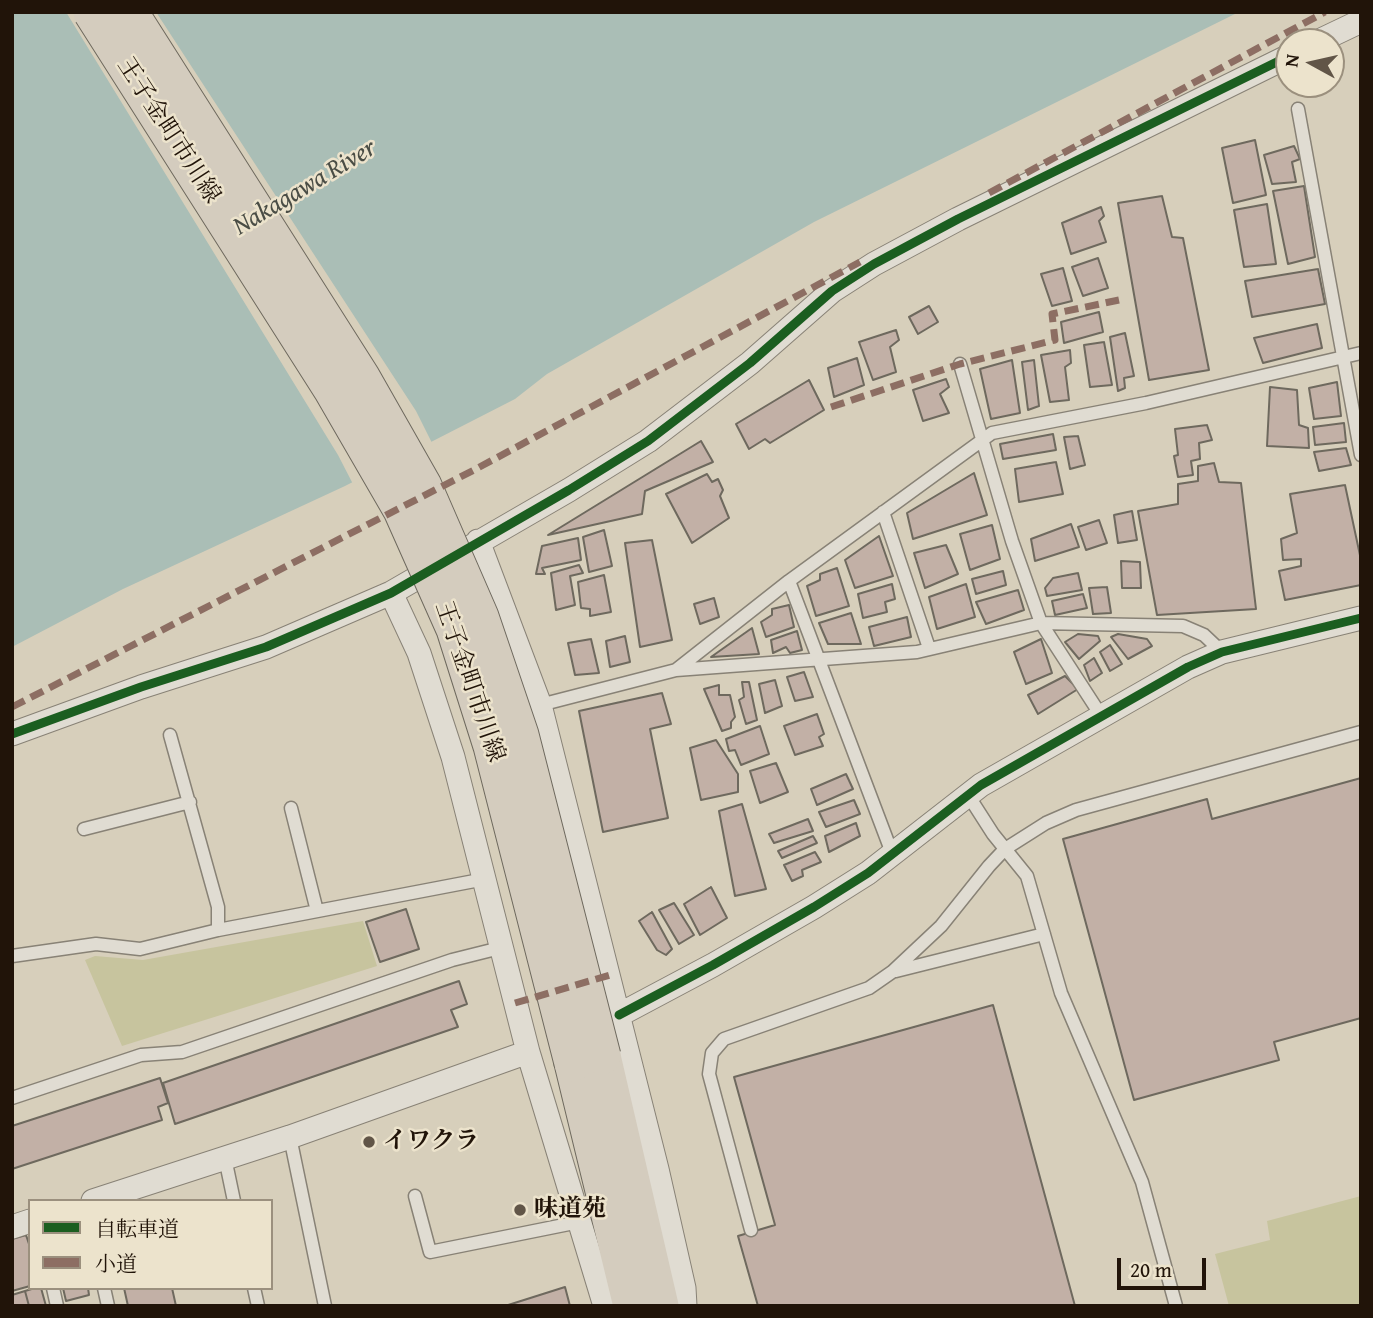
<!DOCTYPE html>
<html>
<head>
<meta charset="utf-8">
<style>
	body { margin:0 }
	#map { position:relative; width:1373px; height:1318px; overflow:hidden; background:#d7cfbb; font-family:"Gentium Book Plus","Noto Serif JP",serif }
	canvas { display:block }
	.frame { position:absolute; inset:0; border:14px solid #211409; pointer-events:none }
	.legend { position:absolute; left:28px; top:1199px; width:245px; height:91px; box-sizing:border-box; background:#ece3cc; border:2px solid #9b907e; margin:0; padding:9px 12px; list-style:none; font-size:21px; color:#211409 }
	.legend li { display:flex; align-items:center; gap:14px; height:35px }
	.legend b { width:35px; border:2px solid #9b907e }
	.north { position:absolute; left:1275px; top:28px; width:70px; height:70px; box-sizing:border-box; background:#ece3cc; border:2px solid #9b907e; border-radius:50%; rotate:278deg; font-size:19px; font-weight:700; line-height:28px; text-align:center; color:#211409 }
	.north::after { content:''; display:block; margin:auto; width:24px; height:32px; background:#615547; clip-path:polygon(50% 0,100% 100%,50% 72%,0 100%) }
	.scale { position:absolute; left:1117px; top:1258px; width:89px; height:32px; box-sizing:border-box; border:4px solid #211409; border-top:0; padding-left:9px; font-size:21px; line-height:24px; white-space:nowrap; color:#211409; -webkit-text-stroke:5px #ece3cc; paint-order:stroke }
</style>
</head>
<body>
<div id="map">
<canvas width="1373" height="1318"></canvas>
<div class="frame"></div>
<ul class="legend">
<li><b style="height:9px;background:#1b5e20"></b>自転車道</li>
<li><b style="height:9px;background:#8d6e63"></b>小道</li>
</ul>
<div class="north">N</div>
<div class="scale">20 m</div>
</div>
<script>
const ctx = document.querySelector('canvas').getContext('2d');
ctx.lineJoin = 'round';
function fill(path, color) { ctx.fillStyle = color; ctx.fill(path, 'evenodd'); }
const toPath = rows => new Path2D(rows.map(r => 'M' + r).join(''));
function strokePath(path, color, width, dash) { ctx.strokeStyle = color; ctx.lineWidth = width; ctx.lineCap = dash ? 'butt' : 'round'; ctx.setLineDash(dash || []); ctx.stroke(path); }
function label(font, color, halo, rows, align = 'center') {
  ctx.font = font + ' "Gentium Book Plus","Noto Serif JP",serif'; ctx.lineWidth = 5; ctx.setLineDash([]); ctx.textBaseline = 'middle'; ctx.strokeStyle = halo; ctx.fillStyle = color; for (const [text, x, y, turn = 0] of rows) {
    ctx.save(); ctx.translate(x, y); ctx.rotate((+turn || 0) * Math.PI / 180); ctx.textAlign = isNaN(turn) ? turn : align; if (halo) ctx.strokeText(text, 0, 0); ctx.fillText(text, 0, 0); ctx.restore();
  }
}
const green = toPath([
	[363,921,377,966,122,1046,85,960,95,956,143,960],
	[1361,1196,1361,1306,1229,1306,1215,1254,1270,1240,1267,1221]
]);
const water = toPath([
	[12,12,1239,12,814,222,547,374,515,399,345,486,123,589,12,647]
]);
const pier = toPath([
	[66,12,156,12,416,411,433,445,354,486,338,455]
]);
const building = toPath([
	[1255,140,1266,195,1233,203,1222,148,1255,140],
	[1294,146,1300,159,1292,162,1296,182,1272,184,1264,155,1294,146],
	[1304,186,1315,257,1288,264,1273,191,1304,186],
	[1162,196,1172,237,1183,238,1209,370,1149,380,1118,203,1162,196],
	[1267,204,1276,264,1244,267,1234,210,1267,204],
	[1101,207,1104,216,1099,221,1106,242,1071,254,1062,223,1101,207],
	[1098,258,1108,288,1083,296,1072,267,1098,258],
	[1063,268,1072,301,1052,306,1041,274,1063,268],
	[1318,269,1325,304,1252,317,1245,281,1318,269],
	[929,306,938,322,918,334,909,317,929,306],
	[1099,312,1103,332,1064,343,1061,322,1099,312],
	[1317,324,1322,348,1263,363,1254,338,1317,324],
	[896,330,899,340,890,347,896,372,873,380,859,342,896,330],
	[1125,333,1134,376,1124,378,1125,388,1118,391,1110,337,1125,333],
	[1104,342,1112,385,1090,387,1084,345,1104,342],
	[1070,350,1071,363,1065,367,1069,400,1050,402,1041,355,1070,350],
	[857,358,864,385,834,397,828,368,857,358],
	[1012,360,1020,413,991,419,980,369,1012,360],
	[1034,360,1039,406,1028,410,1022,362,1034,360],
	[946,379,949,387,940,394,949,413,923,421,913,390,946,379],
	[809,380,824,410,770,443,765,439,749,449,736,424,809,380],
	[1337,382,1341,416,1314,419,1309,388,1337,382],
	[1270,387,1297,390,1299,425,1308,428,1309,448,1267,446,1270,387],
	[1344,423,1346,442,1315,445,1313,427,1344,423],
	[1207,425,1212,440,1199,443,1200,459,1191,461,1193,475,1178,477,1174,456,1178,455,1175,429,1207,425],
	[1053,434,1056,450,1003,459,1000,444,1053,434],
	[1078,436,1085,465,1070,469,1064,437,1078,436],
	[701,441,713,462,645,491,642,514,548,535,701,441],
	[1346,448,1351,465,1319,471,1314,452,1346,448],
	[1056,462,1063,494,1019,502,1015,469,1056,462],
	[1214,463,1219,482,1241,483,1256,609,1157,615,1138,511,1178,504,1178,484,1198,481,1198,466,1214,463],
	[974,473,987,515,913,539,907,513,974,473],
	[707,474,712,482,718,479,723,490,720,496,729,518,692,543,666,494,707,474],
	[1345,485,1361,560,1361,585,1285,600,1279,571,1301,566,1301,559,1283,560,1281,539,1297,533,1290,494,1345,485],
	[1132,511,1137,540,1118,543,1114,515,1132,511],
	[1099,520,1107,543,1086,550,1078,527,1099,520],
	[1071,524,1079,547,1035,561,1031,539,1071,524],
	[992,525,1000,559,970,570,960,534,992,525],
	[604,530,612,566,589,572,583,537,604,530],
	[879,536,893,576,855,588,845,560,879,536],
	[578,538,581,560,542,568,545,574,536,574,542,546,578,538],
	[652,540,672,640,640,647,625,543,652,540],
	[946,545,958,574,925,588,914,553,946,545],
	[1121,561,1140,562,1141,588,1122,588,1121,561],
	[579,565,583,573,570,576,575,605,556,610,551,573,579,565],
	[837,568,849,606,816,616,807,586,820,580,820,574,837,568],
	[1003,571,1006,585,976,594,972,579,1003,571],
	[1078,573,1082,590,1047,596,1045,588,1053,578,1078,573],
	[604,575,611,612,590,616,590,609,581,608,578,582,604,575],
	[892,584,895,599,885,602,887,612,863,618,858,594,892,584],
	[966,584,975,617,937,629,929,597,966,584],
	[1107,587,1111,613,1093,614,1089,588,1107,587],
	[1018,590,1024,610,986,624,976,602,1018,590],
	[1083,594,1087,608,1055,615,1052,601,1083,594],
	[714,598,719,617,700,624,694,604,714,598],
	[789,605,794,627,766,637,761,622,772,615,772,609,789,605],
	[851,613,861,644,828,644,819,623,851,613],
	[907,617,911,637,874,646,869,627,907,617],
	[752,628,759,654,711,657,752,628],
	[797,631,802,650,790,653,786,647,773,653,771,640,797,631],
	[1078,634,1098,636,1100,641,1079,659,1065,642,1078,634],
	[1118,634,1147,639,1152,646,1128,659,1111,637,1118,634],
	[625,636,630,662,610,667,606,641,625,636],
	[591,639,599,673,575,675,568,643,591,639],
	[1041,639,1052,673,1026,684,1014,652,1041,639],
	[1110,645,1122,664,1110,671,1100,652,1110,645],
	[1094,658,1102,673,1090,681,1084,665,1094,658],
	[804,672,813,697,795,701,787,677,804,672],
	[1065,676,1078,689,1038,714,1028,695,1065,676],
	[775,680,782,706,765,713,759,684,775,680],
	[742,682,749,682,757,720,746,724,739,700,744,697,742,682],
	[719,685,719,695,730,695,735,717,731,722,731,728,722,731,704,689,719,685],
	[662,693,671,724,650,729,668,818,603,832,579,711,662,693],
	[817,714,824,734,819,737,823,746,795,755,784,726,817,714],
	[760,726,769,754,741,765,735,750,729,751,726,739,760,726],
	[716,740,738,774,738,792,701,800,690,748,716,740],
	[776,763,788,792,760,803,750,771,776,763],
	[846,774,853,789,817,805,811,789,846,774],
	[1361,778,1361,1018,1274,1042,1279,1060,1134,1100,1063,839,1207,799,1212,819,1361,778],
	[854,800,860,814,826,827,819,812,854,800],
	[742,804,766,889,735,896,719,811,742,804],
	[808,819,813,831,774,843,769,834,808,819],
	[856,823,860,836,829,852,825,836,856,823],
	[813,836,817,843,782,858,778,851,813,836],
	[815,852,821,862,802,870,803,876,792,881,784,865,815,852],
	[711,887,727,918,700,935,684,904,711,887],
	[674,903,694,935,679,944,659,910,674,903],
	[406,909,419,949,380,962,366,922,406,909],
	[652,912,672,949,666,955,657,950,639,921,652,912],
	[459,981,467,1004,451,1010,458,1027,175,1124,163,1083,459,981],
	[993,1005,1075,1306,758,1306,738,1236,775,1225,734,1077,993,1005],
	[160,1078,168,1103,158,1107,162,1120,12,1169,12,1126,160,1078],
	[26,1235,30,1247,30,1286,12,1291,12,1239,26,1235],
	[565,1287,570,1306,505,1306,565,1287],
	[35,1288,41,1288,46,1306,29,1306,25,1291,35,1288],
	[63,1288,88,1288,89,1295,66,1301,63,1288],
	[124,1288,172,1288,176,1306,128,1306,124,1288],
	[25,1291,29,1306,12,1306,12,1295,25,1291]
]);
const service = toPath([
	[1298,109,1361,455],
	[960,364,1012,541,1041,623,1102,717],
	[883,512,929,648],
	[789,581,892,853],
	[676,670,917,652,1041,623,1183,626,1204,635,1222,652],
	[540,705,676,670,789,581,992,433,1146,403,1361,353],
	[170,735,218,907,218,930],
	[968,795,993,834,1027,876,1061,993,1142,1182,1176,1306],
	[291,808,317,911],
	[84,829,190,802],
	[12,956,96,944,140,949,218,930,485,879],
	[896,971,1044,934],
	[12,1098,141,1055,182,1052,452,960,500,948],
	[290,1137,325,1306],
	[225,1158,234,1201],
	[415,1196,430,1252,579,1222],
	[751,1230,709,1074,712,1053,724,1039,869,988,892,972,941,926,989,866,1005,849,1046,823,1076,810,1361,732],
	[53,1288,57,1306],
	[104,1288,108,1306],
	[254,1288,258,1306]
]);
const minor = toPath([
	[1317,42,1361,21],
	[478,541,540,705,657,1169,684,1288,685,1306],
	[391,593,419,653,453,757,528,1052,605,1306],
	[12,734,141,687,266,647,391,593,569,490,648,441,750,363,832,291,874,264,958,219,1289,56],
	[619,1015,713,965,814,907,868,873,981,785,1188,667,1222,652,1361,618],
	[93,1201,290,1137,528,1052],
	[12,1227,30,1221]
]);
const primary = toPath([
	[602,1056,660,1306],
	[573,1063,632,1306]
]);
const primaryBridge = toPath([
	[92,12,332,389,402,510,455,629,492,746,573,1063],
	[129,12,361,377,423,486,480,617,520,735,602,1056]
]);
const quiet = toPath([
	[989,193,1325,12],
	[831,407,960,364,1055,340,1052,314,1119,300],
	[12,707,474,470,860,262],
	[515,1003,610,975]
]);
const cycleway = toPath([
	[12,734,141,687,266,647,391,593,569,490,648,441,750,363,832,291,874,264,958,219,1289,56],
	[619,1015,713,965,814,907,868,873,981,785,1188,667,1222,652,1361,618]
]);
const markers = [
	[369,1142,7,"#615547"],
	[520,1210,7,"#615547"]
];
const streetNames = [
	["王子金町市川線",168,131,57],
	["王子金町市川線",469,682,71]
];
const poiNames = [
	["イワクラ",383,1142],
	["味道苑",534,1210]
];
const waterNames = [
	["Nakagawa River",305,188,-31]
];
fill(green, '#c7c49e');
fill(water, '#aabeb6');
fill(pier, '#d7cfbb');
fill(building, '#c2b0a6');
strokePath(building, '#6e695e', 2);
strokePath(service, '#888276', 15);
strokePath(minor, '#888276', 25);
strokePath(primary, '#6e695e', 39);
strokePath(service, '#e0dcd2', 12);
strokePath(minor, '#e0dcd2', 23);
strokePath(primary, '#d4ccbe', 37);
strokePath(primaryBridge, '#6e695e', 39, []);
strokePath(primaryBridge, '#d4ccbe', 37);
strokePath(quiet, '#8d6e63', 7, [14, 7]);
strokePath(cycleway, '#1b5e20', 9);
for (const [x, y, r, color] of markers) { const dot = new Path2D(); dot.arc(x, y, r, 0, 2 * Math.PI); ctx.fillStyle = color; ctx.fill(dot); strokePath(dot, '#ece3cc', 2.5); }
label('24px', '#211409', '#ece3cc', streetNames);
label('bold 24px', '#211409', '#ece3cc', poiNames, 'left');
label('italic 26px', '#4a4d45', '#ece3cc', waterNames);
</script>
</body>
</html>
